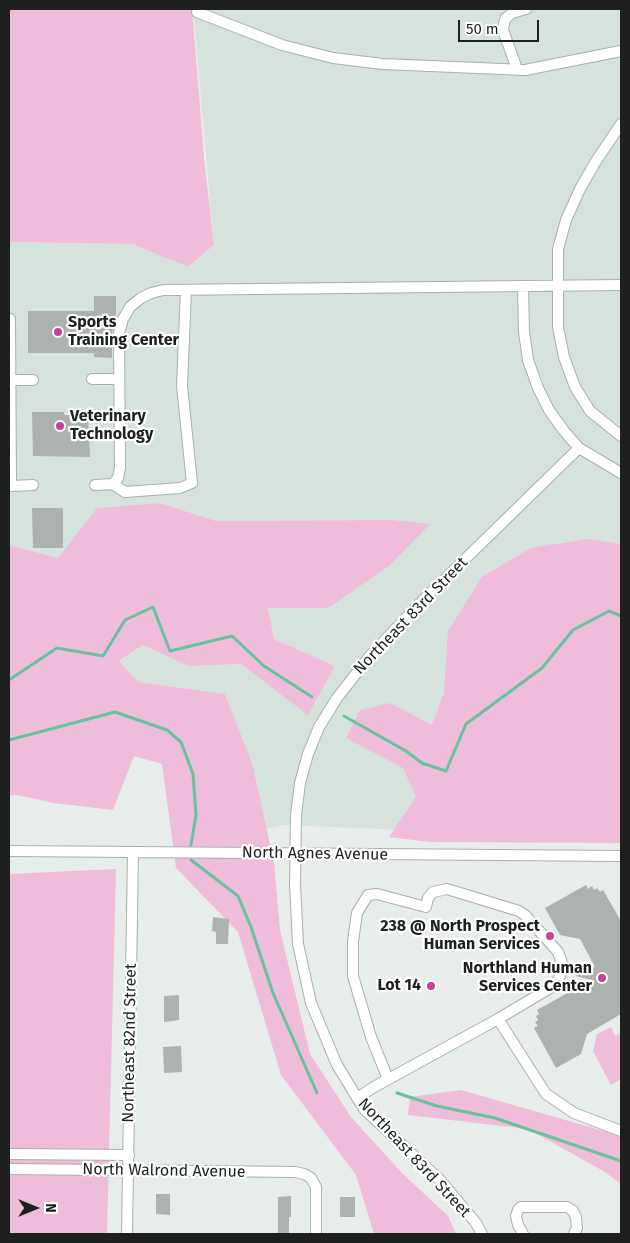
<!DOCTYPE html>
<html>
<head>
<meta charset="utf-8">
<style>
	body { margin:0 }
	#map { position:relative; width:630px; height:1243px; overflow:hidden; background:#e7edea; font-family:"Fira Sans",sans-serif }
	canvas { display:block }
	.frame { position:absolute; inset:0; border:10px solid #1e201f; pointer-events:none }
	.north { position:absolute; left:10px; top:1183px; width:50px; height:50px; -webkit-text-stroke:4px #fff; paint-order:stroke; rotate:90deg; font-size:14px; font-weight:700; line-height:20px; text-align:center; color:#1e201f }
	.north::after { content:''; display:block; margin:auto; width:18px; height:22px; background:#1e201f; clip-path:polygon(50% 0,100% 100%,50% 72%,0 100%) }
	.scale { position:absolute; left:458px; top:20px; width:81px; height:22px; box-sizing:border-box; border:2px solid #1e201f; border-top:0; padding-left:6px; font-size:15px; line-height:18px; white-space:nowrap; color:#1e201f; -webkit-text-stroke:4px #fff; paint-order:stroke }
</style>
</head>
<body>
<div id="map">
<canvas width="630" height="1243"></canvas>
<div class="frame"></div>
<div class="north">N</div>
<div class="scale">50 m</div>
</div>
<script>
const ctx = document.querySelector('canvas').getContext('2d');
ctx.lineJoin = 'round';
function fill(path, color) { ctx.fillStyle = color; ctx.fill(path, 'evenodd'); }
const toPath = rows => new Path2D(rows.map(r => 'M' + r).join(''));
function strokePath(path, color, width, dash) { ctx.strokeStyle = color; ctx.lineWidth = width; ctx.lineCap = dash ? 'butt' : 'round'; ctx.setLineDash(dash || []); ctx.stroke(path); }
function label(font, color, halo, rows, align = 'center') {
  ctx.font = font + ' "Fira Sans",sans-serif'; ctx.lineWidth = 4.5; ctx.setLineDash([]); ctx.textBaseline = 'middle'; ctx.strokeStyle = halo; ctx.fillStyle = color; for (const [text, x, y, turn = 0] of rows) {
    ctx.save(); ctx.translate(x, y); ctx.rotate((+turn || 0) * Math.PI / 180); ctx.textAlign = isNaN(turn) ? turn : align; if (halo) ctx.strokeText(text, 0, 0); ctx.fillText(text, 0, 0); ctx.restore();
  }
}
const built = toPath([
	[193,9,621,9,621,826,404,830,283,825,266,829,255,773,225,694,138,682,119,661,143,645,188,666,242,664,308,714,335,666,274,639,268,607,328,608,429,524,393,520,216,521,160,503,97,508,58,558,9,545,9,242,133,244,188,267,214,245]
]);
const green = toPath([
	[9,9,192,9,204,158,214,245,188,267,133,244,9,242],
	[160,503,216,521,393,520,430,524,389,566,328,608,268,608,274,639,335,666,308,715,241,664,188,666,143,645,119,661,138,682,225,694,253,766,274,863,280,930,310,1054,351,1117,402,1173,448,1216,456,1234,374,1234,356,1175,281,1075,238,932,176,868,162,764,134,756,113,810,54,803,17,795,9,796,9,545,58,558,97,508],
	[588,539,621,544,621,843,430,842,389,837,416,797,403,768,346,738,360,710,390,703,432,725,444,693,448,631,482,577,531,548],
	[116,869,107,1234,9,1234,9,874],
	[611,1027,615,1036,621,1033,621,1079,611,1085,593,1051,597,1034],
	[461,1090,621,1136,621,1184,605,1172,528,1129,408,1115,410,1097]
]);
const stream = toPath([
	[9,680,57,648,103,656,125,620,153,607,170,651,232,636,264,666,312,697],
	[344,716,406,751,422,763,446,771,466,724,542,668,573,630,609,611,621,616],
	[9,740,115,712,167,730,181,742,193,774,196,815,191,845],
	[191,860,238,896,251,927,273,993,317,1093],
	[397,1093,437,1106,495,1118,621,1161]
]);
const building = toPath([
	[94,296,116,296,116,317,112,333,112,358,94,357,94,353,28,353,28,311,94,311],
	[32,412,64,412,64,415,88,415,90,457,33,456],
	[32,508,63,508,63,548,33,548],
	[586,885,588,889,592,886,594,890,597,888,600,892,603,890,621,921,621,1014,587,1034,581,1054,556,1068,534,1028,538,1026,535,1022,538,1020,536,1016,539,1014,537,1010,591,980,576,976,580,963,595,967,580,939,560,935,545,908],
	[213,917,229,919,228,944,216,944,216,932,212,931],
	[179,995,179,1020,164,1022,164,996],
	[181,1046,182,1072,164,1073,163,1047],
	[156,1194,170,1194,170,1215,156,1214],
	[291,1196,291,1217,289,1217,289,1234,278,1234,278,1197],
	[340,1197,355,1197,355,1217,340,1217]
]);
const minor = toPath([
	[197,12,282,45,333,58,383,64,525,70,621,51],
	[517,69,503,30,505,19,512,13,526,9],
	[621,124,596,161,580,189,566,220,558,249,558,327,564,357,575,387,590,411,621,436],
	[523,287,524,332,528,360,538,388,549,410,564,431,579,448,621,473],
	[10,319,11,486,33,485],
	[92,379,119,379],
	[10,380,33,380],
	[113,484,125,492,180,488,192,483,182,386,186,290],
	[95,485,113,484,118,478,120,468,119,333,123,319,130,307,141,298,151,293,164,290,621,285],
	[9,851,621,856],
	[498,1019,546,1094,574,1113,621,1131],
	[357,1098,374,1087,498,1019,550,988,558,980,563,970,562,963,558,952,526,916,519,911,447,889,433,892,428,898,426,907,377,894,368,895,357,913,353,941,353,976,371,1037,388,1079],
	[9,1154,129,1155],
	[9,1169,295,1172,304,1174,311,1178,316,1187,316,1234],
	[127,1234,133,852],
	[482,1234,476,1223,441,1181,364,1109,337,1065,311,1003,298,944,295,884,296,815,300,783,308,754,319,727,337,698,369,657,419,604,579,448],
	[523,1234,518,1225,516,1216,518,1210,521,1207,567,1207,573,1211,576,1217,577,1228,574,1234]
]);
const markers = [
	[58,332,5,"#bf4496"],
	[60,426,5,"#bf4496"],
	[550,936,5,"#bf4496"],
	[602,978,5,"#bf4496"],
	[431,986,5,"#bf4496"]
];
const poiNames = [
	["Sports",68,323,"left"],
	["Training Center",68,341,"left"],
	["Veterinary",70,417,"left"],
	["Technology",70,435,"left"],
	["238 @ North Prospect",540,927],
	["Human Services",540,945],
	["Northland Human",592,969],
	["Services Center",592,987],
	["Lot 14",421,986]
];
const streetNames = [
	["Northeast 83rd Street",411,616,-46],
	["North Agnes Avenue",315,854,1],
	["Northeast 82nd Street",130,1043,-89],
	["Northeast 83rd Street",414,1158,47],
	["North Walrond Avenue",164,1171,1]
];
fill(built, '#d5e3dc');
fill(green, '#efbcd9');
strokePath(stream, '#67c39c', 3);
fill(building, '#acb2af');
strokePath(minor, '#aaafac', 12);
strokePath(minor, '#fff', 10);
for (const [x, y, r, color] of markers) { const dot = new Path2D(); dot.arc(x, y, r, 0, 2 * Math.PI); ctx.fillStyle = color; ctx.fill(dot); strokePath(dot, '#fff', 2); }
label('bold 16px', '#1e201f', '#fff', poiNames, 'right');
label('16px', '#1e201f', '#fff', streetNames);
</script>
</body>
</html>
